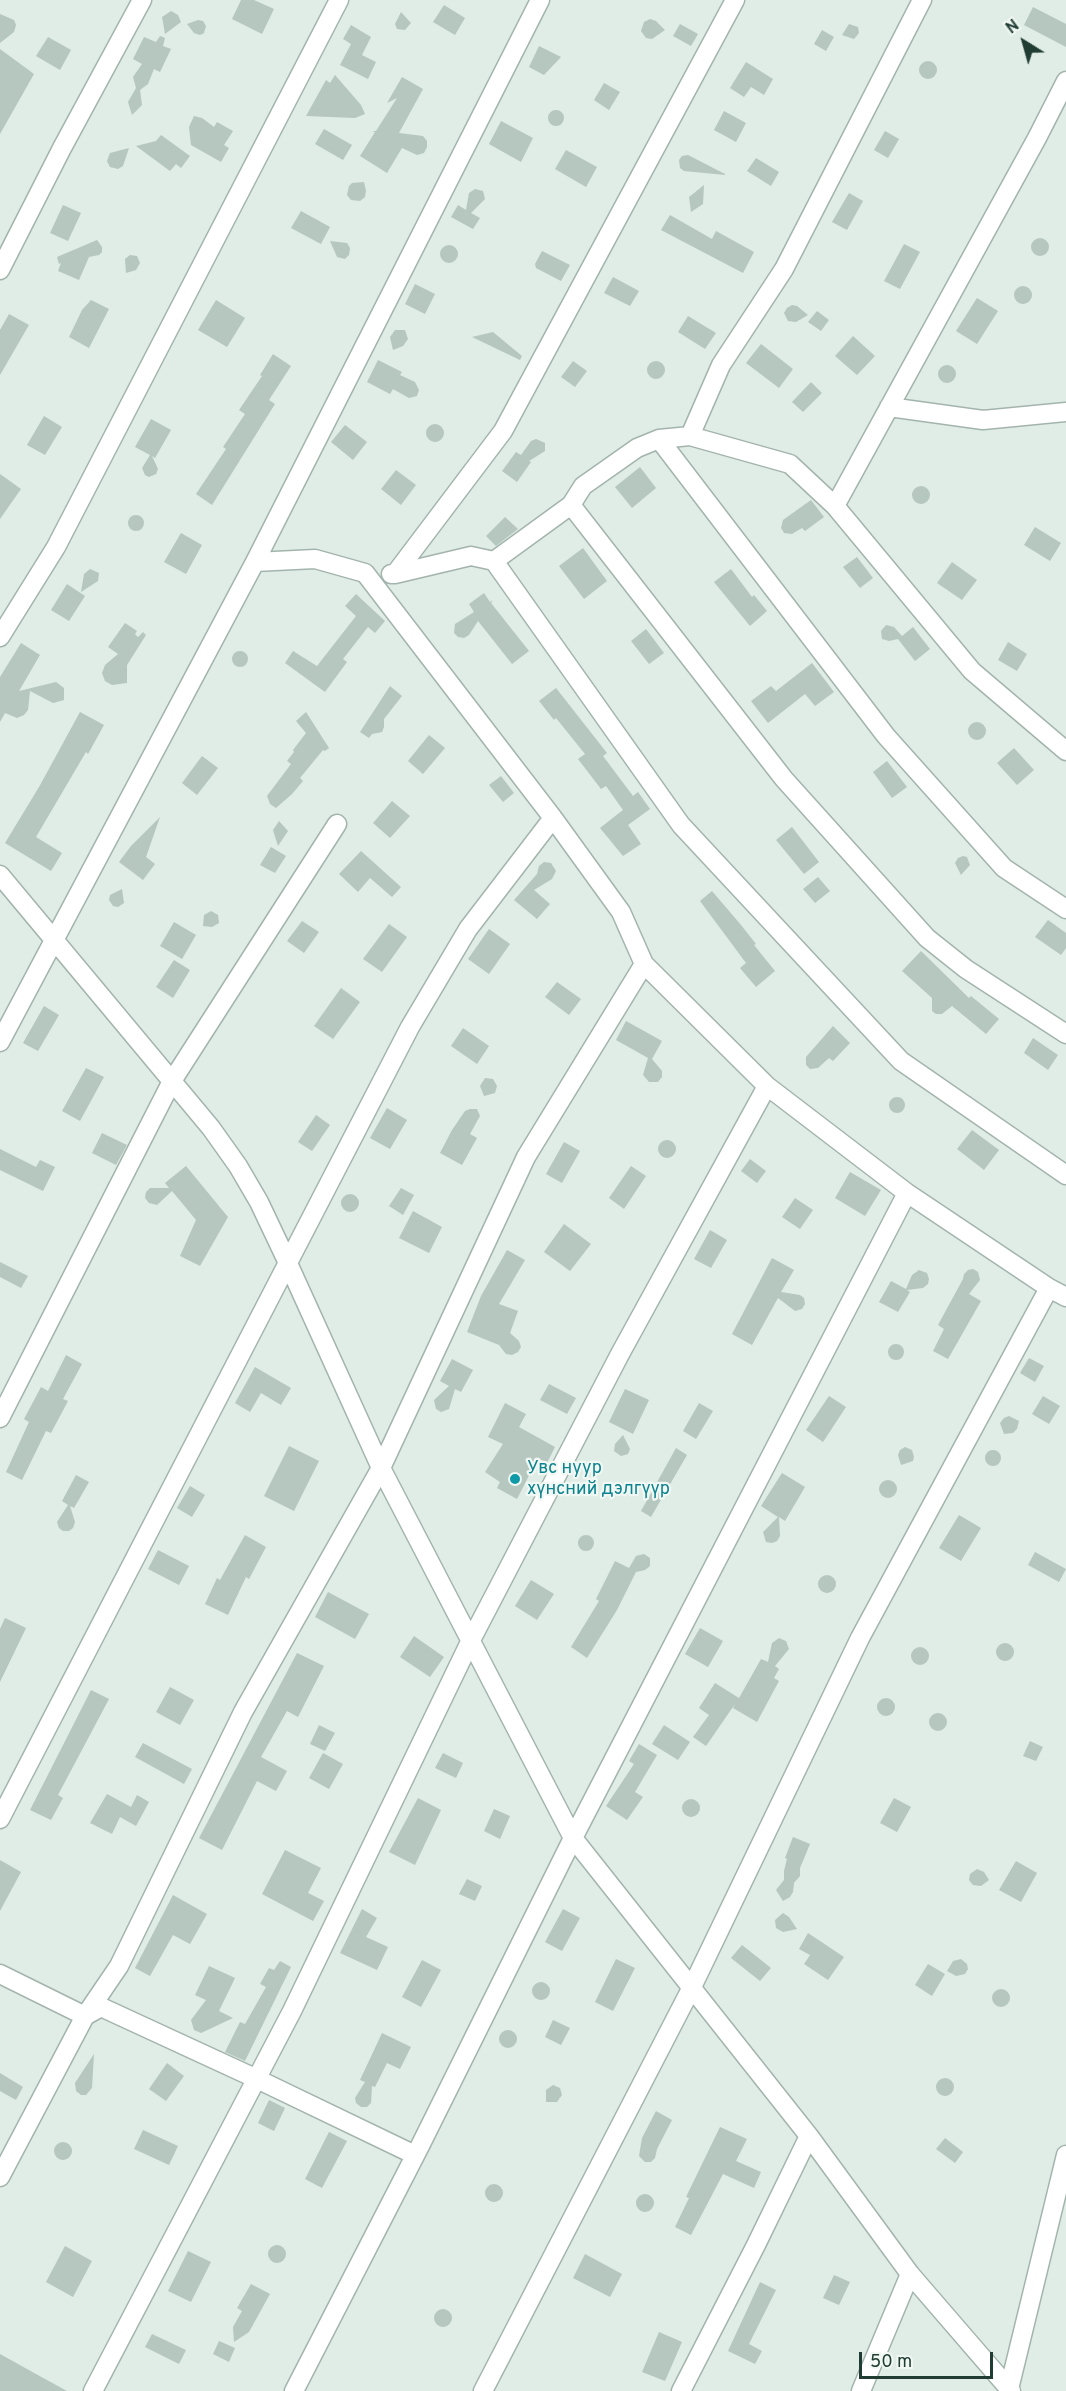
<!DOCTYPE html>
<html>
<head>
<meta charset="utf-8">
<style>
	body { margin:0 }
	#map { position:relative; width:1066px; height:2391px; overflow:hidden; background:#e0ece6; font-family:Overpass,sans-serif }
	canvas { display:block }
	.north { position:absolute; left:994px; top:12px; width:60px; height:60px; -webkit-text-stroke:4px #f1f8f4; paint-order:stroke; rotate:323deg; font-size:16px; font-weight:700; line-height:24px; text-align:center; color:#203d34 }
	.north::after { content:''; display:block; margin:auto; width:21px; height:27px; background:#203d34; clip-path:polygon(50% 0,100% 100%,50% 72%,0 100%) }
	.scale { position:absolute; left:859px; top:2352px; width:134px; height:27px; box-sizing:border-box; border:3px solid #203d34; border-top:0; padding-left:8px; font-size:18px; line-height:21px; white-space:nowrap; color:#203d34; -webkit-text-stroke:4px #f1f8f4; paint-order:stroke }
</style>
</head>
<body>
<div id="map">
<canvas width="1066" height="2391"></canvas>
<div class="north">N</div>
<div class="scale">50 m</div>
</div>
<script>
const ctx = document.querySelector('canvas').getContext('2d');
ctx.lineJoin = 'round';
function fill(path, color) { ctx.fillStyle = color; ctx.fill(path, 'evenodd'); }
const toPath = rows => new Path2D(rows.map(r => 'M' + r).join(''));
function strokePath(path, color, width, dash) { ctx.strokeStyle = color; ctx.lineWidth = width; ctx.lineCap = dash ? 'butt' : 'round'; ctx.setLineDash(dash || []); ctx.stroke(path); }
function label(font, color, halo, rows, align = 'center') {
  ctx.font = font + ' Overpass,sans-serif'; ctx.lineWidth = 4.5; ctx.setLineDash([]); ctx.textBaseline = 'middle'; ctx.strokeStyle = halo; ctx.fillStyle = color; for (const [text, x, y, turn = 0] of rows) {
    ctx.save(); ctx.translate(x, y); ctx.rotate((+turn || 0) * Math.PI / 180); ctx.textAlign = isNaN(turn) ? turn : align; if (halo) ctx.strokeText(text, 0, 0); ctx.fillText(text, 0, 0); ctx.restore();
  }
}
const building = toPath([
	[241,0,254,0,274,9,262,34,232,19],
	[444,5,465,18,455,35,433,22],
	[1033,7,1066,24,1066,47,1024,25],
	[171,11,178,15,181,22,165,34,162,17],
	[401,12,411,23,405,30,397,29,395,24],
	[0,14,14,20,16,25,14,32,0,43],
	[650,19,656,21,665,30,652,39,646,38,641,31,644,22],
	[198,20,203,21,206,26,204,33,200,35,194,33,187,24],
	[680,24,698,34,691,46,673,36],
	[849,24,858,27,859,33,854,39,842,35],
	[351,25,371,37,362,55,376,62,368,79,340,65,351,44,343,39],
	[822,30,834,37,826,51,814,44],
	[160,36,165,38,163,46,171,49,160,72,154,69,148,84,140,90,142,105,132,115,128,102,136,88,133,77,142,64,133,59,144,37,156,42],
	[48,37,71,50,60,70,36,56],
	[539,46,561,57,544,75,529,67],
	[0,49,34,74,0,134],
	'919 70a9 9 0 1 1 18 0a9 9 0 1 1-18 0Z',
	[746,62,773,79,764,95,751,87,744,97,730,88],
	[335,75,361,105,365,114,355,118,306,116,326,80,330,83],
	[402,77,423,89,399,133,423,136,427,141,427,147,424,153,417,155,402,148,387,173,360,156,375,132,372,131,376,131,397,98,387,103],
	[604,83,620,92,609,110,594,100],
	'548 118a8 8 0 1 1 16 0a8 8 0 1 1-16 0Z',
	[724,111,746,123,736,142,714,130],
	[194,116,202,118,214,127,217,122,233,131,224,145,229,148,221,162,191,145,189,127],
	[501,121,533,138,521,162,489,144],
	[324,129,352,145,343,160,315,144],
	[885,131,899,139,888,158,874,150],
	[161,135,190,156,181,168,176,164,170,171,136,146,156,141],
	[129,148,123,166,118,169,110,167,107,161,110,153],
	[566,150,597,167,586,187,555,169],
	[688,155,725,174,725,175,684,171,680,168,679,160,682,156],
	[756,158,779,172,771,186,747,171],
	[364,182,366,191,365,197,360,201,351,200,347,195,349,186,352,183],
	[704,185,703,204,691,212,689,197],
	[475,189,483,191,485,199,471,213,480,218,473,229,451,217,458,205,466,210,469,193],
	[849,193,863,201,847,230,832,222],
	[63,205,81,213,68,241,50,233],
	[301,211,330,227,321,244,291,228],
	[670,215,712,239,716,231,754,252,743,273,661,230],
	'1031 247a9 9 0 1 1 18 0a9 9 0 1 1-18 0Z',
	[97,240,102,247,102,252,99,255,89,257,79,280,58,271,61,263,59,264,57,257],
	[330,241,347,243,350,248,349,255,345,259,337,257],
	[904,244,920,252,900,289,884,281],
	'440 254a9 9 0 1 1 18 0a9 9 0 1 1-18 0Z',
	[542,251,570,265,561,281,536,268,535,264],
	[130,255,137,256,140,263,136,270,126,273,125,259],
	[613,277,639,291,630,306,604,293],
	[415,284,435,294,425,314,405,304],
	'1014 295a9 9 0 1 1 18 0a9 9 0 1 1-18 0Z',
	[977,298,998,311,977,344,956,331],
	[91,300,109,309,89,348,69,337,82,310],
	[216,300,245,318,227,347,198,330],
	[792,305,797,306,808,315,796,322,788,321,784,313,787,308],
	[817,311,829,320,821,331,808,322],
	[9,314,29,325,0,375,0,330],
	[688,316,716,333,705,349,678,332],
	[395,330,405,330,408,339,403,346,393,350,390,337],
	[493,332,522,356,520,360,472,337],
	[853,336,875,356,857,375,835,356],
	[761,344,793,369,779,388,746,363],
	[273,354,291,366,269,400,275,404,212,505,196,494,226,449,223,447,245,414,239,410,262,376,260,375],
	[378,360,402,372,400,375,415,382,419,390,417,396,409,398,393,389,390,394,367,382],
	'647 370a9 9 0 1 1 18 0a9 9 0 1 1-18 0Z',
	[573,361,587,371,575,387,561,377],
	'938 374a9 9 0 1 1 18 0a9 9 0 1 1-18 0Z',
	[811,382,822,393,803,412,792,402],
	[44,416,62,427,45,455,27,445],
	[151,419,171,430,155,458,152,456,158,469,156,474,149,477,145,475,142,468,150,455,135,447],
	'426 433a9 9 0 1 1 18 0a9 9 0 1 1-18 0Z',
	[345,425,367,442,353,460,331,442],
	[536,439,545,443,545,451,529,461,531,462,517,482,502,471,516,452,521,455,531,441],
	[640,467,656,488,632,508,615,487],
	[396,470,416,485,401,505,381,489],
	[0,474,21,489,0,519],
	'912 495a9 9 0 1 1 18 0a9 9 0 1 1-18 0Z',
	[811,500,824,517,805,531,802,528,792,534,784,533,781,528,783,520],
	'128 523a8 8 0 1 1 16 0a8 8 0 1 1-16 0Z',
	[505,517,518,529,496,546,486,536],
	[1035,527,1061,543,1050,561,1024,545],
	[181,533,202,545,186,574,164,562],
	[583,548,607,581,584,599,559,566],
	[857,557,873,578,860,588,843,567],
	[952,562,977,580,962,600,937,583],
	[90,569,99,573,98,581,81,592,84,574],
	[731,569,752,597,754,595,767,611,750,626,714,582],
	[67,584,85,596,69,621,51,610],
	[484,593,490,602,493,600,491,603,529,651,512,664,478,621,469,635,464,638,458,637,454,633,455,624,474,612,469,604],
	[356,594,385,621,375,633,368,627,343,659,347,662,325,692,285,663,293,651,317,666,356,616,345,606],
	[125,623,137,631,135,634,138,637,143,632,146,635,127,665,127,683,112,685,105,681,102,673,105,665,118,654,108,647],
	[886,625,894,627,902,636,913,627,930,649,915,661,898,639,889,641,882,639,881,631],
	[646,629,664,653,649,664,631,641],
	[1008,642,1027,654,1017,671,998,660],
	[21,643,40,655,19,691,56,682,64,688,64,700,53,703,30,691,28,710,24,715,17,718,5,713,0,722,0,677],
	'232 659a8 8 0 1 1 16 0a8 8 0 1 1-16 0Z',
	[812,663,834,692,815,706,805,694,768,723,751,701,771,686,776,691],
	[390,686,402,696,384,719,384,727,382,732,372,734,369,738,360,732],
	[556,688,607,753,603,756,633,796,638,792,650,809,628,825,641,844,623,856,600,828,623,810,606,786,601,789,578,759,585,754,556,718,554,720,539,701],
	[80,712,104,725,88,754,86,752,36,837,62,853,51,871,5,843,39,787],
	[306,712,329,748,325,751,323,750,300,778,303,781,292,794,276,808,270,804,267,796,291,764,287,761,294,752,293,750,306,733,296,721],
	'968 731a9 9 0 1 1 18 0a9 9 0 1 1-18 0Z',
	[429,735,445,748,423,774,408,761],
	[1014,748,1034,770,1017,785,997,763],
	[202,756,218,768,197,795,182,783],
	[887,761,907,787,892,798,873,772],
	[501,776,514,793,503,802,489,785],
	[392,801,410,816,390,838,373,823],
	[160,817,146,857,155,864,143,880,119,862,131,846],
	[279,821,288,831,278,846,273,830],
	[792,827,819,862,804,874,776,840],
	[271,847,286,856,275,873,260,865],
	[361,851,401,887,392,897,370,878,358,892,339,874],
	[963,856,967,857,970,865,961,875,955,863,958,858],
	[544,862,551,863,556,871,552,879,534,890,550,904,537,919,514,900,537,874,539,866],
	[818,877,830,891,815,903,803,889],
	[122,889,124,903,118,907,113,906,109,900,110,895],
	[712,891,741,925,756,944,754,945,775,971,756,987,740,968,746,963,700,901],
	[211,911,218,915,219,923,212,927,203,926,204,915],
	[1048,920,1066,933,1066,948,1061,955,1035,937],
	[302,921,319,932,304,953,287,941],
	[174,922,196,935,182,959,160,946],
	[389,924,407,937,382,972,363,959],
	[489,929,510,944,489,974,468,959],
	[921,951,969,998,971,996,999,1019,986,1034,952,1006,942,1014,936,1014,932,1011,932,998,902,971],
	[174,960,190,970,173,998,156,987],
	[557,982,581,999,569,1015,545,997],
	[341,988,360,1002,333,1039,314,1026],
	[44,1006,59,1015,38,1051,23,1043],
	[626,1021,662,1041,652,1059,662,1071,662,1077,658,1082,649,1082,643,1075,648,1058,616,1040],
	[833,1026,850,1043,833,1061,829,1058,818,1068,810,1069,806,1065,806,1057],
	[463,1028,489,1046,477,1064,451,1046],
	[1033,1038,1058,1055,1048,1070,1024,1053],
	[86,1068,104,1077,80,1121,62,1111],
	[485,1078,493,1079,497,1086,495,1093,484,1096,480,1086],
	'889 1105a8 8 0 1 1 16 0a8 8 0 1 1-16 0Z',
	[387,1108,407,1120,390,1149,370,1138],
	[470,1109,477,1109,480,1116,470,1134,477,1138,462,1165,440,1153,452,1130,465,1111],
	[316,1115,330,1125,312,1151,298,1142],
	[972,1130,999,1150,984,1170,957,1149],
	[102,1133,127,1145,116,1165,92,1153],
	'658 1149a9 9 0 1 1 18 0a9 9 0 1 1-18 0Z',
	[564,1142,580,1151,562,1183,546,1174],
	[0,1149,36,1167,40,1160,55,1167,43,1191,0,1170],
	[750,1159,766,1171,757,1183,741,1171],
	[186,1166,228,1217,200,1266,180,1256,196,1220,172,1191,157,1205,149,1203,145,1198,146,1192,150,1188,169,1188,165,1183],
	[631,1166,646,1176,624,1209,609,1198],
	[850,1172,881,1190,865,1216,835,1198],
	[401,1188,414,1195,403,1215,389,1206],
	'341 1203a9 9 0 1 1 18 0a9 9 0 1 1-18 0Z',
	[795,1198,813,1210,800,1229,782,1217],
	[413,1211,442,1227,429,1253,399,1238],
	[564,1224,591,1244,570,1271,544,1252],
	[710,1230,727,1240,711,1268,694,1259],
	[507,1250,525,1260,499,1304,518,1311,510,1333,519,1341,521,1347,518,1352,512,1355,506,1354,499,1345,467,1332,481,1296],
	[772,1258,794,1270,781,1292,800,1295,804,1298,805,1304,802,1309,795,1311,778,1298,752,1345,732,1334],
	[0,1262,28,1276,21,1288,0,1277],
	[973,1269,978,1272,980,1280,969,1294,981,1301,948,1359,933,1351,944,1329,938,1325,963,1279,964,1274,968,1270],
	[919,1270,927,1273,929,1279,928,1284,923,1288,907,1290,910,1292,898,1312,879,1302,891,1281,906,1289,912,1275],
	'888 1352a8 8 0 1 1 16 0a8 8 0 1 1-16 0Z',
	[66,1355,82,1364,63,1399,68,1401,51,1433,46,1431,22,1480,6,1472,29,1422,24,1419,41,1387,48,1391],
	[1029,1358,1044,1366,1035,1382,1020,1373],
	[452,1359,473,1370,461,1392,455,1389,449,1409,441,1412,436,1409,434,1400,449,1386,440,1381],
	[255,1367,291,1388,281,1405,261,1393,250,1412,235,1403],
	[549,1384,576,1398,567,1414,540,1400],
	[625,1389,649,1400,633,1434,609,1422],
	[829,1396,846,1407,823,1442,806,1430],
	[1043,1396,1060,1406,1049,1424,1032,1414],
	[505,1403,526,1414,519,1427,555,1447,547,1463,538,1458,517,1499,497,1488,500,1482,485,1472,503,1444,488,1437],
	[699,1403,713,1411,696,1439,683,1431],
	[1009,1416,1019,1421,1017,1429,1013,1433,1004,1434,1000,1423,1004,1418],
	[623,1435,630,1449,628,1454,621,1456,614,1451,615,1444],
	[289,1446,319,1461,294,1511,264,1496],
	[905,1447,912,1450,914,1457,913,1461,901,1465,898,1455,900,1450],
	[676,1448,687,1455,651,1517,641,1511],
	'985 1458a8 8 0 1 1 16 0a8 8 0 1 1-16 0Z',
	[782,1473,805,1487,785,1521,779,1517,780,1536,777,1541,772,1543,766,1542,763,1532,778,1517,761,1506],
	[76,1475,89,1482,74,1508,70,1506,75,1522,73,1528,69,1531,63,1531,59,1528,57,1522,68,1505,62,1501],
	'879 1489a9 9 0 1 1 18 0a9 9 0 1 1-18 0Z',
	[190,1486,205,1495,192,1517,177,1508],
	[959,1515,981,1528,961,1561,939,1548],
	'578 1543a8 8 0 1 1 16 0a8 8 0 1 1-16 0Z',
	[245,1535,266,1547,249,1579,246,1577,228,1615,205,1604,217,1578,220,1580],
	[158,1550,189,1566,179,1585,148,1569],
	[1035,1552,1066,1569,1059,1582,1028,1565],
	[644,1554,650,1558,650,1566,645,1570,636,1572,617,1610,587,1658,571,1647,599,1601,596,1599,615,1561,629,1568,636,1556],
	'818 1584a9 9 0 1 1 18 0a9 9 0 1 1-18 0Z',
	[531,1580,554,1594,537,1620,515,1606],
	[328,1592,369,1614,355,1639,315,1617],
	[5,1618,26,1628,0,1682,0,1629],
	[700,1628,723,1641,708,1667,685,1654],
	[414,1636,444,1657,430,1677,400,1657],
	[779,1638,786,1641,789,1649,775,1666,779,1669,774,1678,779,1681,757,1722,733,1708,735,1704,706,1746,693,1737,709,1715,699,1708,715,1683,739,1698,761,1659,768,1662,772,1643],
	'996 1652a9 9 0 1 1 18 0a9 9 0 1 1-18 0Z',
	'911 1656a9 9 0 1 1 18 0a9 9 0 1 1-18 0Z',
	[297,1653,324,1666,298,1717,287,1711,261,1757,287,1771,276,1791,257,1781,222,1850,199,1838],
	[170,1687,194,1700,180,1725,156,1712],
	[91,1690,109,1699,58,1795,63,1798,51,1820,30,1810],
	'877 1707a9 9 0 1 1 18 0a9 9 0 1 1-18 0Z',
	'929 1722a9 9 0 1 1 18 0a9 9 0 1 1-18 0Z',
	[319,1725,335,1733,325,1751,310,1744],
	[664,1725,690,1742,678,1760,652,1744],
	[1030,1741,1043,1747,1036,1761,1023,1756],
	[143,1743,192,1769,184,1784,135,1757],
	[639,1744,657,1755,635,1792,643,1797,627,1820,606,1806,634,1764,629,1761],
	[323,1753,343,1764,329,1789,309,1778],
	[443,1753,463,1763,456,1778,435,1768],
	[107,1794,131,1807,137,1795,149,1802,136,1826,120,1817,112,1834,90,1823],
	[418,1798,441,1810,415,1865,389,1852],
	[894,1798,911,1807,897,1832,880,1823],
	'682 1808a9 9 0 1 1 18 0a9 9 0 1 1-18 0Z',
	[494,1809,510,1816,500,1839,484,1831],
	[793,1837,810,1844,800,1868,800,1876,794,1883,793,1892,790,1897,783,1901,776,1890,784,1880,784,1871,787,1859,785,1858],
	[285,1850,321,1868,308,1893,324,1901,313,1921,262,1894],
	[0,1860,21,1872,0,1911],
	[1016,1861,1037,1873,1021,1902,999,1890],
	[977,1869,984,1872,989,1880,981,1886,973,1885,969,1880,970,1874],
	[467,1879,482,1886,475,1901,459,1894],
	[173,1895,207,1914,190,1944,173,1935,150,1976,135,1968],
	[362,1909,377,1918,366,1937,388,1947,377,1970,340,1953],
	[563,1909,580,1918,562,1951,545,1942],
	[783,1913,789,1917,797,1929,783,1932,776,1928,775,1920],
	[808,1933,844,1957,828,1980,804,1964,810,1955,799,1949],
	[742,1945,771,1968,760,1981,731,1958],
	[616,1959,635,1968,613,2011,595,2002],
	[961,1959,967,1964,968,1969,965,1974,956,1976,947,1971,953,1961],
	[422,1960,441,1970,421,2007,402,1997],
	[280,1961,291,1967,245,2061,225,2052,240,2022,245,2024,266,1987,260,1984,269,1968,274,1970],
	[928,1964,945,1974,932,1996,915,1985],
	[209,1966,235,1978,219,2011,233,2018,201,2033,194,2030,191,2020,206,2000,195,1995],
	'532 1991a9 9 0 1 1 18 0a9 9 0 1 1-18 0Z',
	'992 1998a9 9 0 1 1 18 0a9 9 0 1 1-18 0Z',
	[553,2020,570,2028,561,2045,545,2037],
	'499 2039a9 9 0 1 1 18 0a9 9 0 1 1-18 0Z',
	[382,2033,411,2047,400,2069,387,2063,375,2087,372,2086,371,2103,367,2107,361,2107,356,2103,355,2098,365,2082,360,2080],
	[94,2054,92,2088,86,2095,81,2095,76,2091,75,2083],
	[167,2063,184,2076,166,2101,149,2089],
	[0,2073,23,2087,16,2100,0,2091],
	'936 2087a9 9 0 1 1 18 0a9 9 0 1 1-18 0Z',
	[553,2085,560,2088,562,2095,557,2102,546,2102,546,2090],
	[269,2100,285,2108,274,2131,258,2123],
	[656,2111,672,2120,657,2149,655,2158,651,2162,645,2162,639,2156,642,2138],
	[720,2127,747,2139,736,2161,761,2172,754,2188,723,2174,691,2235,675,2227,689,2198,686,2197],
	[143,2130,178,2146,169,2165,134,2149],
	[329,2132,347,2141,322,2188,305,2179],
	[945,2138,963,2152,955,2163,936,2149],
	'54 2151a9 9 0 1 1 18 0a9 9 0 1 1-18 0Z',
	'485 2193a9 9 0 1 1 18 0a9 9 0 1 1-18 0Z',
	'636 2203a9 9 0 1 1 18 0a9 9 0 1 1-18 0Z',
	'268 2254a9 9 0 1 1 18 0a9 9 0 1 1-18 0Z',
	[65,2246,92,2261,73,2297,46,2282],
	[188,2251,211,2262,191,2302,168,2291],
	[585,2254,622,2274,610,2297,573,2278],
	[834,2275,850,2282,839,2305,823,2298],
	[760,2282,776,2290,749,2344,762,2351,755,2364,728,2351],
	[251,2284,270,2294,249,2332,234,2342,233,2327,242,2311,237,2308],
	'434 2318a9 9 0 1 1 18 0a9 9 0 1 1-18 0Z',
	[659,2332,682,2342,665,2381,642,2372],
	[152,2334,186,2350,179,2364,145,2347],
	[219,2341,235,2348,229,2362,213,2354],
	[0,2354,36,2374,67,2391,0,2391]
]);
const minor = toPath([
	[0,270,62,148,142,0],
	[889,407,983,420,1066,412],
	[690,436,721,365,784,269,922,0],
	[659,439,886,736,1004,868,1066,909],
	[571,505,784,779,927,938,966,969,1066,1034],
	[835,506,1037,138,1066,81],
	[494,561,571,505,583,486,637,448,659,439,690,436,790,464,835,506,972,671,1066,751],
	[255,562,315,559,365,573,553,818,621,912,644,964,767,1086,907,1193,1049,1288,1066,1297],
	[391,574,395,574,503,431,735,0],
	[395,574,471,556,494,561,681,825,901,1061,1066,1175],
	[0,637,56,547,339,0],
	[0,875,211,1128,238,1166,259,1202,287,1261,381,1468,573,1838,809,2136,910,2274,1011,2391],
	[0,1042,255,562,540,0],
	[0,1418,172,1081,337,824],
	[0,1819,410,1027,468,929,553,818],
	[0,1974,85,2016,101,2007,257,2079,415,2155],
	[0,2177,85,2016,119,1966,243,1712,381,1468,526,1157,644,964],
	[1009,2389,1066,2155],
	[93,2391,292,2011,470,1642,620,1354,767,1086],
	[294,2391,420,2146,573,1838,907,1193],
	[483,2391,692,1987,860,1638,1049,1288],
	[681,2391,756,2245,809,2136],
	[861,2391,910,2274]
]);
const markers = [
	[515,1479,6,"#0f9aa8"]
];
const cultureNames = [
	["Увс нуур",527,1469],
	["хүнсний дэлгүүр",527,1490]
];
fill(building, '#b5c7bf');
strokePath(minor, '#a3b4ad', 21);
strokePath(minor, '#fff', 18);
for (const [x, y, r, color] of markers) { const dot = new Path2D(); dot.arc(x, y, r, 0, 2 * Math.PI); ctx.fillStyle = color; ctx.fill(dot); strokePath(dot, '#f1f8f4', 2); }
label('18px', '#0d838f', '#f1f8f4', cultureNames, 'left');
</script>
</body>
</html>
